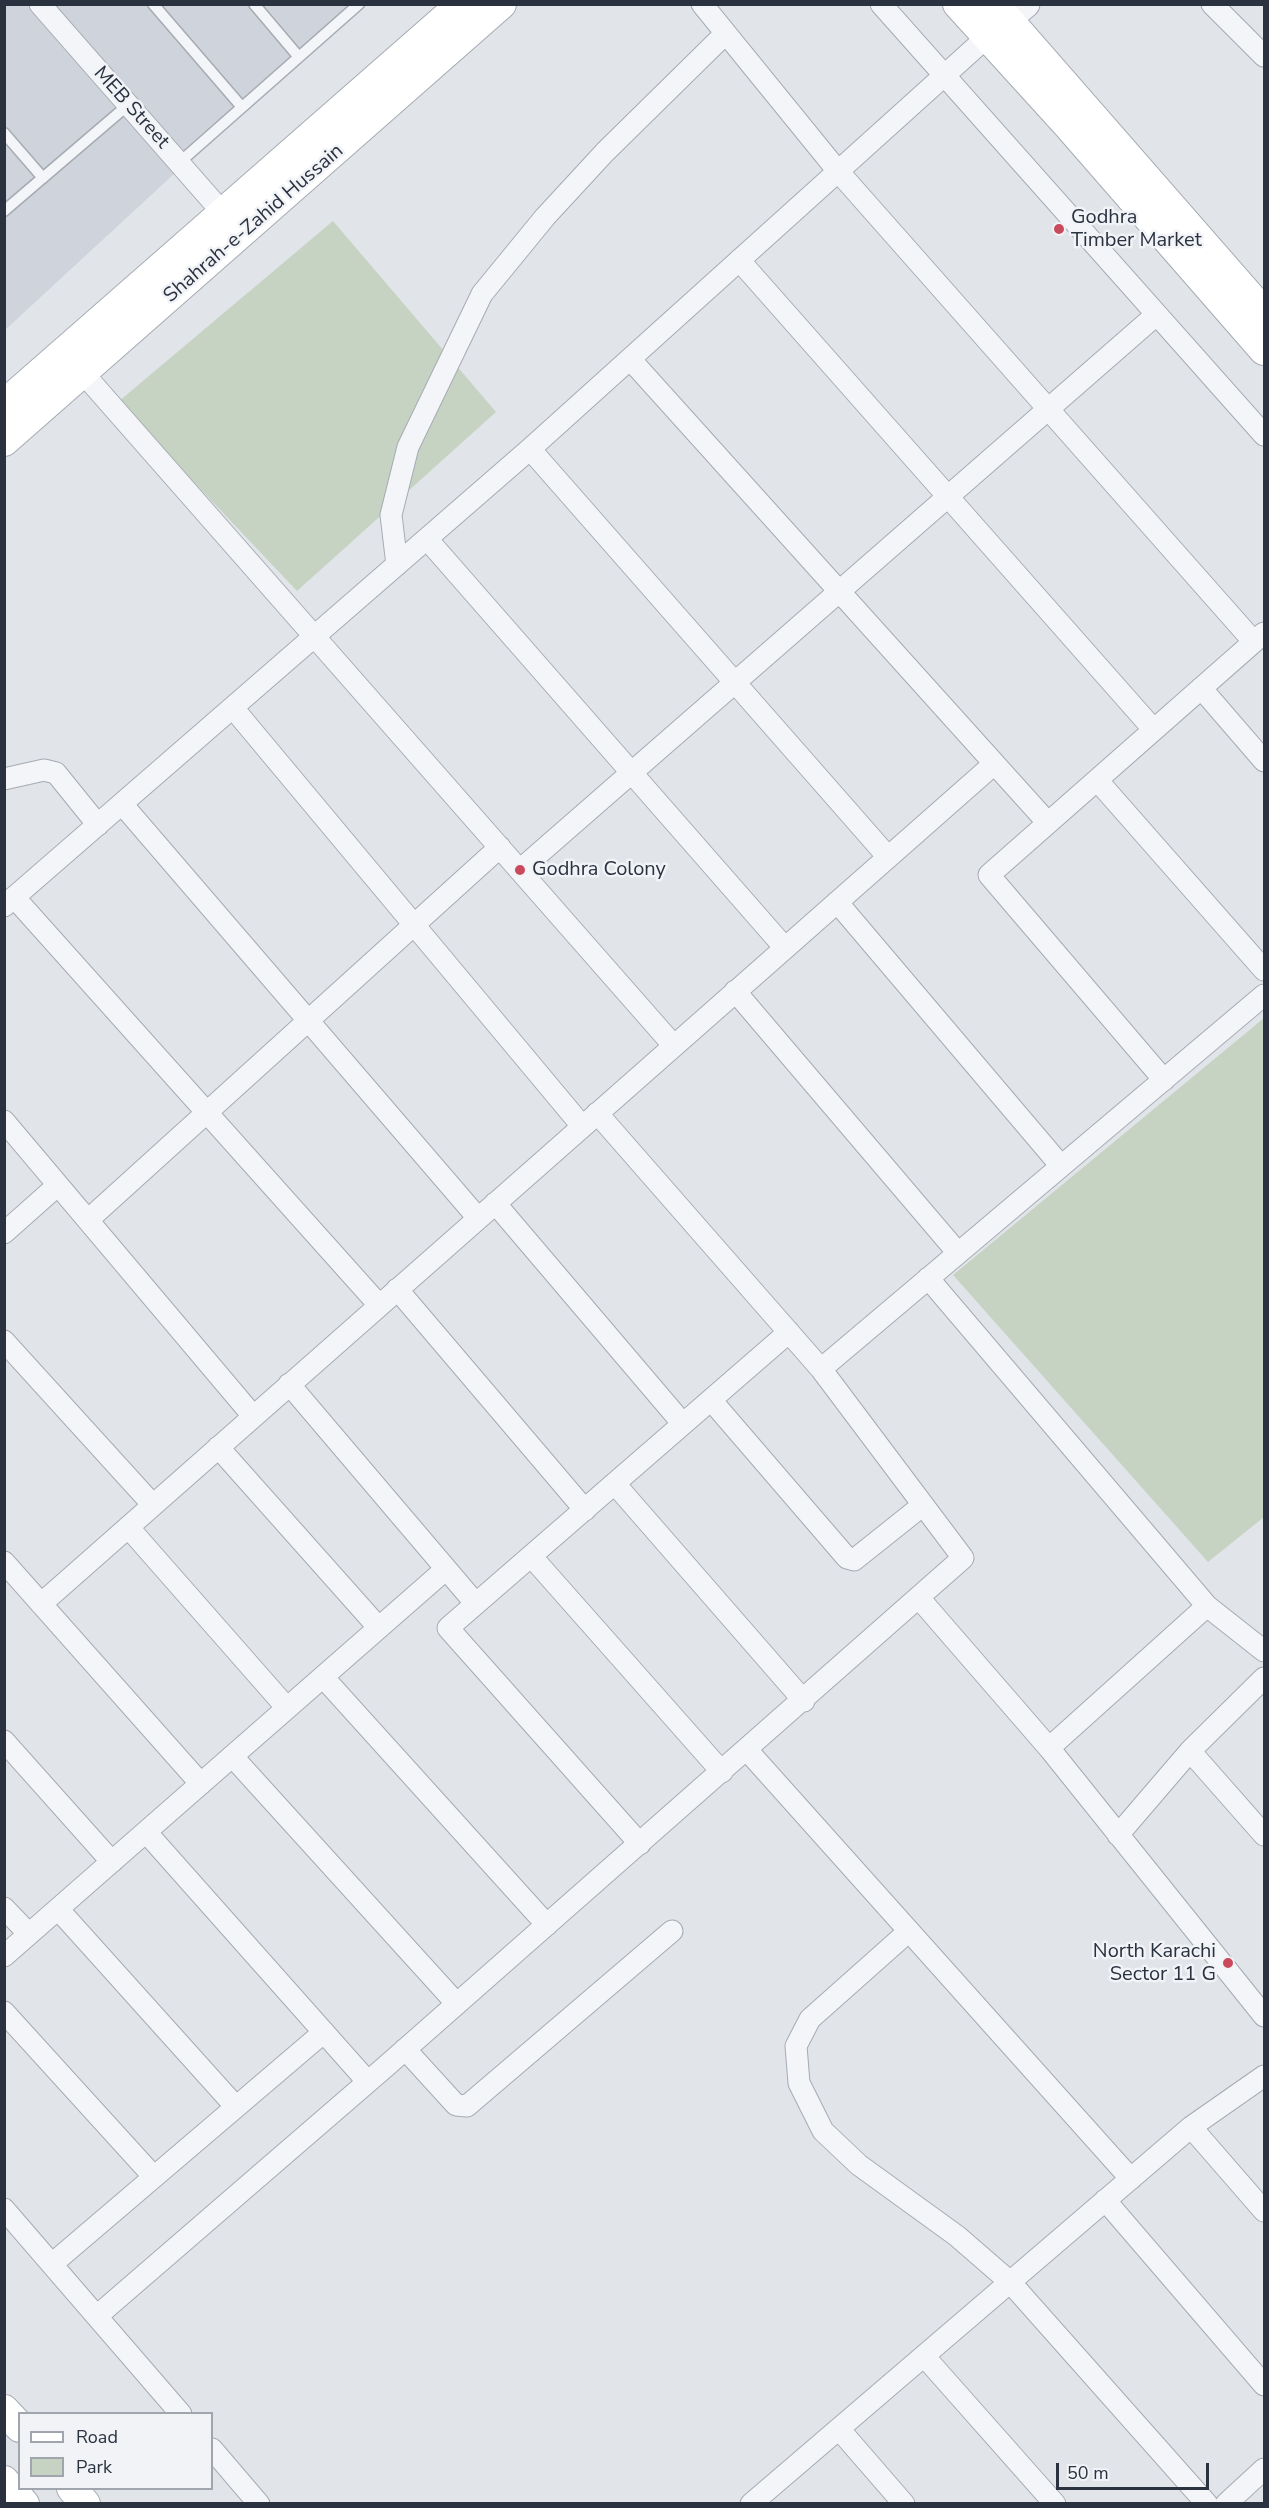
<!DOCTYPE html>
<html>
<head>
<meta charset="utf-8">
<style>
	body { margin:0 }
	#map { position:relative; width:1269px; height:2508px; overflow:hidden; background:#e1e4e9; font-family:"Nunito Sans",sans-serif }
	canvas { display:block }
	.frame { position:absolute; inset:0; border:6px solid #2a3240; pointer-events:none }
	.legend { position:absolute; left:18px; top:2412px; width:195px; height:78px; box-sizing:border-box; background:#f1f3f7; border:2px solid #a1a6ae; margin:0; padding:8px 10px; list-style:none; font-size:18px; color:#2a3240 }
	.legend li { display:flex; align-items:center; gap:12px; height:30px }
	.legend b { width:30px; border:2px solid #a1a6ae }
	.scale { position:absolute; left:1056px; top:2463px; width:153px; height:27px; box-sizing:border-box; border:3px solid #2a3240; border-top:0; padding-left:8px; font-size:18px; line-height:21px; white-space:nowrap; color:#2a3240; -webkit-text-stroke:4px #f1f3f7; paint-order:stroke }
</style>
</head>
<body>
<div id="map">
<canvas width="1269" height="2508"></canvas>
<div class="frame"></div>
<ul class="legend">
<li><b style="height:8px;background:#fff"></b>Road</li>
<li><b style="height:16px;background:#c6d3c2"></b>Park</li>
</ul>
<div class="scale">50 m</div>
</div>
<script>
const ctx = document.querySelector('canvas').getContext('2d');
ctx.lineJoin = 'round';
function fill(path, color) { ctx.fillStyle = color; ctx.fill(path, 'evenodd'); }
const toPath = rows => new Path2D(rows.map(r => 'M' + r).join(''));
function strokePath(path, color, width, dash) { ctx.strokeStyle = color; ctx.lineWidth = width; ctx.lineCap = dash ? 'butt' : 'round'; ctx.setLineDash(dash || []); ctx.stroke(path); }
function label(font, color, halo, rows, align = 'center') {
  ctx.font = font + ' "Nunito Sans",sans-serif'; ctx.lineWidth = 5; ctx.setLineDash([]); ctx.textBaseline = 'middle'; ctx.strokeStyle = halo; ctx.fillStyle = color; for (const [text, x, y, turn = 0] of rows) {
    ctx.save(); ctx.translate(x, y); ctx.rotate((+turn || 0) * Math.PI / 180); ctx.textAlign = isNaN(turn) ? turn : align; if (halo) ctx.strokeText(text, 0, 0); ctx.fillText(text, 0, 0); ctx.restore();
  }
}
const built = toPath([
	[5,5,357,5,5,330]
]);
const green = toPath([
	[333,221,496,412,297,591,118,402],
	[1264,1018,1264,1517,1208,1562,953,1275]
]);
const service = toPath([
	[153,4,241,106],
	[254,4,298,56],
	[4,133,43,178],
	[180,162,359,4],
	[4,211,128,105]
]);
const minor = toPath([
	[40,4,222,212],
	[702,4,837,170,1254,642],
	[881,4,1264,435],
	[1212,4,1264,56],
	[739,260,1154,730],
	[630,359,1048,823],
	[83,373,674,1046],
	[530,449,888,857],
	[427,539,785,948],
	[397,565,391,515,408,447,482,294,545,217,605,152,725,34],
	[1201,688,1264,761],
	[233,708,582,1126],
	[4,779,44,770,56,773,98,825],
	[1097,780,1264,970],
	[122,804,478,1218],
	[520,870,1156,315],
	[14,897,379,1305],
	[837,902,1061,1166],
	[4,906,530,449,987,37],
	[735,991,958,1253],
	[1164,1080,989,875,1264,633],
	[4,1121,253,1416],
	[495,1203,683,1424],
	[88,1220,500,847],
	[4,1233,58,1185],
	[928,1278,1207,1606,1264,1651],
	[397,1289,585,1510],
	[4,1341,153,1505],
	[821,1369,1264,995],
	[289,1384,476,1604],
	[711,1400,847,1558,854,1560,923,1505],
	[218,1447,379,1628],
	[615,1484,804,1701],
	[128,1527,287,1708],
	[531,1556,722,1772],
	[4,1562,201,1784],
	[919,1598,1049,1748,1264,2016],
	[41,1604,994,764],
	[323,1677,547,1925],
	[4,1741,112,1862],
	[1049,1748,1207,1606],
	[747,1750,1131,2179],
	[1190,1751,1264,1835],
	[232,1756,457,2004],
	[146,1832,368,2082],
	[1118,1835,1190,1751,1264,1678],
	[640,1844,448,1628,789,1332],
	[4,1908,29,1934],
	[58,1909,236,2107],
	[909,1931,810,2019,796,2046,799,2083,823,2131,859,2165,957,2236,1010,2282,1207,2504],
	[4,1956,446,1569],
	[4,2012,154,2177],
	[405,2049,456,2105,467,2106,672,1931],
	[1191,2127,1264,2211],
	[1105,2200,1264,2385],
	[4,2209,181,2414],
	[52,2264,324,2032],
	[97,2316,384,2068,963,1558,821,1369,597,1113],
	[924,2356,1055,2504],
	[839,2429,904,2504],
	[212,2449,259,2504],
	[751,2504,1191,2127,1264,2076],
	[1226,2504,1264,2469]
]);
const tertiary = toPath([
	[992,32,1026,4]
]);
const secondary = toPath([
	[958,4,1068,125,1264,350],
	[994,4,1264,313],
	[4,405,462,4],
	[4,441,501,4],
	[4,2410,20,2427],
	[4,2481,24,2504],
	[72,2488,85,2504]
]);
const markers = [
	[1059,229,6,"#ca4a5b"],
	[520,870,6,"#ca4a5b"],
	[1228,1963,6,"#ca4a5b"]
];
const streetNames = [
	["MEB Street",131,108,48],
	["Shahrah-e-Zahid Hussain",254,224,-41]
];
const poiNames = [
	["Godhra",1071,218],
	["Timber Market",1071,241],
	["Godhra Colony",532,870],
	["North Karachi",1216,1952,"right"],
	["Sector 11 G",1216,1975,"right"]
];
fill(built, '#cfd3db');
fill(green, '#c6d3c2');
strokePath(service, '#a6abb3', 13);
strokePath(minor, '#a6abb3', 23);
strokePath(tertiary, '#a6abb3', 29);
strokePath(secondary, '#a6abb3', 32);
strokePath(service, '#f4f5f8', 10);
strokePath(minor, '#f4f5f8', 21);
strokePath(tertiary, '#f4f5f8', 27);
strokePath(secondary, '#fff', 30);
for (const [x, y, r, color] of markers) { const dot = new Path2D(); dot.arc(x, y, r, 0, 2 * Math.PI); ctx.fillStyle = color; ctx.fill(dot); strokePath(dot, '#f1f3f7', 2); }
label('20px', '#2a3240', '#f1f3f7', streetNames);
label('20px', '#2a3240', '#f1f3f7', poiNames, 'left');
</script>
</body>
</html>
